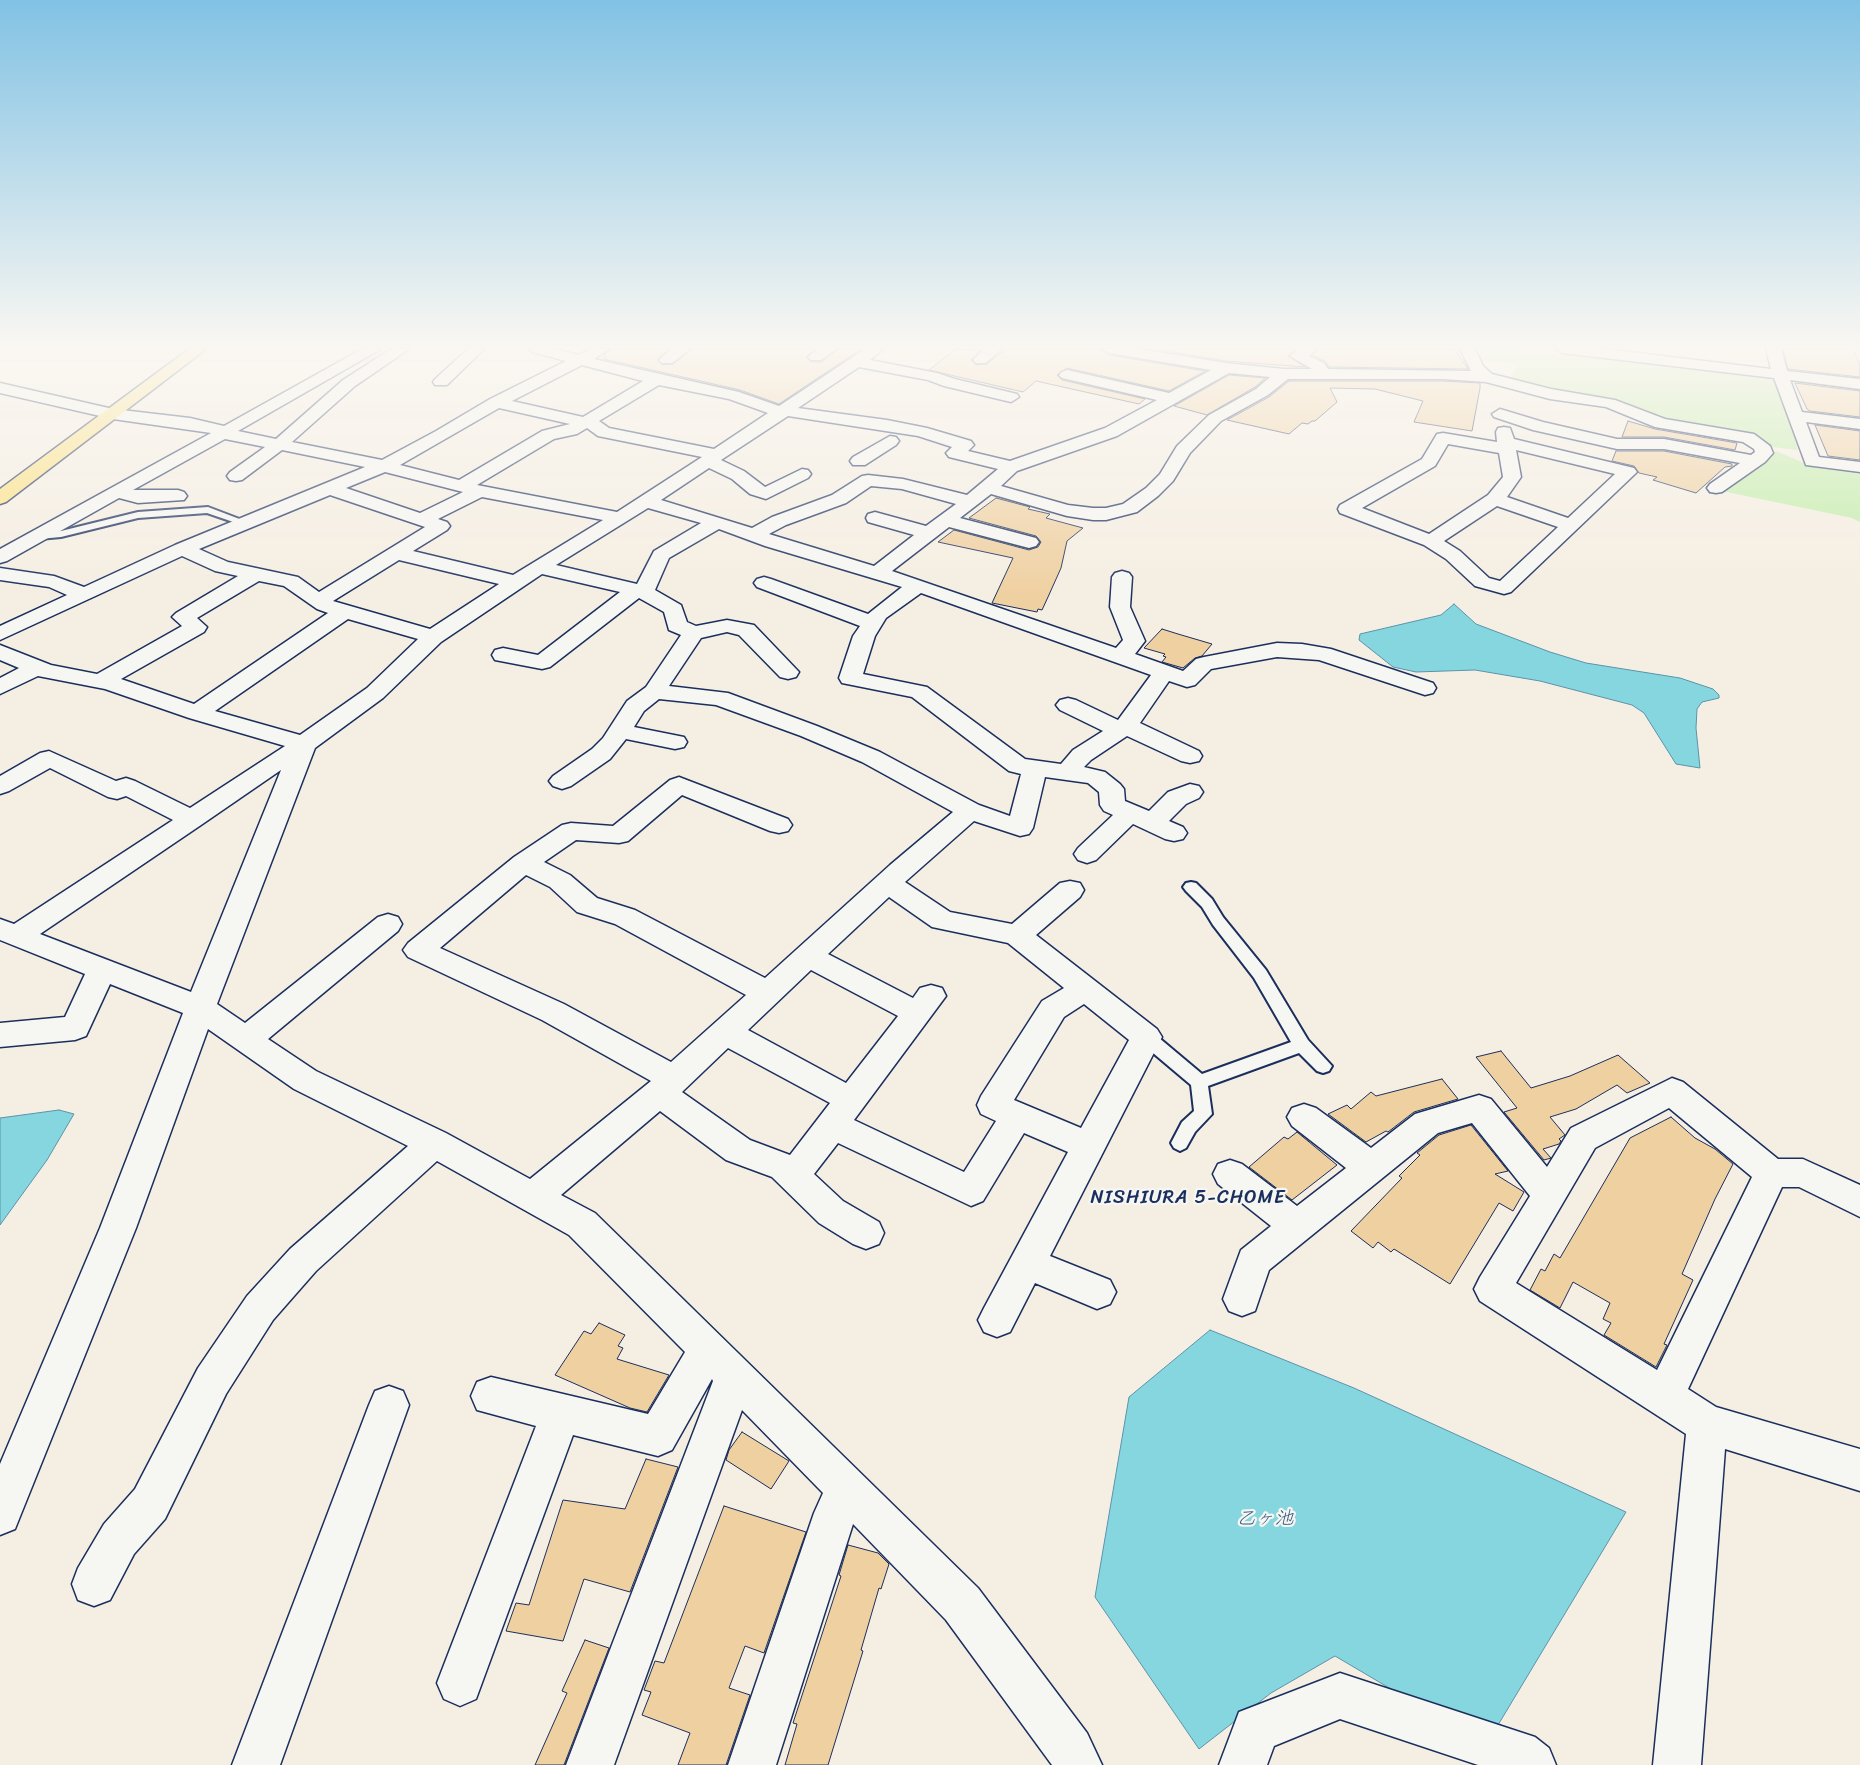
<!DOCTYPE html>
<html>
<head>
<meta charset="utf-8">
<style>
	body { margin:0 }
	canvas { display:block; background:#f5eee2 }
</style>
</head>
<body>
<canvas width="1860" height="1765"></canvas>
<script>
const ctx = document.querySelector('canvas').getContext('2d');
ctx.lineJoin = 'round';
function fill(path, color) { ctx.fillStyle = color; ctx.fill(path, 'evenodd'); }
const toPath = rows => new Path2D(rows.map(r => 'M' + r).join(''));
function strokePath(path, color, width, dash) { ctx.strokeStyle = color; ctx.lineWidth = width; ctx.lineCap = dash ? 'butt' : 'round'; ctx.setLineDash(dash || []); ctx.stroke(path); }
function label(font, color, halo, rows, align = 'center') {
  ctx.font = font + ' Sriracha,"Klee One",sans-serif'; ctx.lineWidth = 4.5; ctx.setLineDash([]); ctx.textBaseline = 'middle'; ctx.strokeStyle = halo; ctx.fillStyle = color; for (const [text, x, y, turn = 0] of rows) {
    ctx.save(); ctx.translate(x, y); ctx.rotate((+turn || 0) * Math.PI / 180); ctx.textAlign = isNaN(turn) ? turn : align; if (halo) ctx.strokeText(text, 0, 0); ctx.fillText(text, 0, 0); ctx.restore();
  }
}
const green = toPath([
	[1475,349,1514,349,1776,380,1798,450,1772,447,1751,436,1661,420,1551,392,1508,379,1515,372,1517,364,1481,360],
	[1776,451,1816,468,1860,474,1860,522,1852,518,1722,491]
]);
const water = toPath([
	[1454,604,1476,624,1550,652,1586,663,1680,678,1713,689,1719,695,1719,698,1702,702,1697,709,1696,728,1700,768,1676,764,1644,713,1632,705,1540,681,1475,670,1416,672,1393,667,1359,640,1360,634,1441,615,1454,604],
	[59,1110,74,1114,47,1160,0,1225,0,1118,59,1110],
	[1210,1330,1354,1388,1626,1512,1486,1745,1335,1656,1271,1693,1199,1749,1095,1597,1129,1397,1210,1330]
]);
const building = toPath([
	[611,349,668,349,658,359,662,365,673,364,692,349,814,349,806,357,811,362,822,362,838,349,861,349,779,404,740,390,604,359,605,354,611,349],
	[956,349,980,350,971,360,976,365,987,364,999,354,1008,349,1100,349,1109,355,1205,371,1169,391,1067,368,1057,375,1062,380,1145,399,1139,404,1036,381,1023,392,929,370,956,349],
	[1155,349,1295,349,1288,356,1305,367,1226,361,1155,349],
	[1318,349,1454,349,1468,369,1329,367,1325,361,1312,355,1318,349],
	[1783,349,1853,349,1860,365,1860,377,1788,369,1783,349],
	[1229,375,1265,378,1255,387,1207,415,1174,406,1229,375],
	[1289,381,1443,381,1480,383,1480,388,1472,431,1414,422,1423,401,1375,389,1330,388,1337,402,1315,421,1312,421,1308,424,1302,423,1289,434,1227,420,1269,397,1289,381],
	[1795,383,1860,391,1860,417,1810,411,1807,409,1795,383],
	[1628,421,1655,429,1737,443,1735,450,1664,437,1622,437,1628,421],
	[1815,425,1860,431,1860,460,1828,456,1815,425],
	[1616,451,1664,451,1732,464,1732,466,1725,467,1696,493,1653,480,1657,477,1639,473,1634,466,1612,461,1616,451],
	[996,498,1030,507,1028,509,1050,514,1046,518,1083,528,1067,541,1061,568,1048,597,1042,610,1038,609,1037,612,992,603,1013,558,938,542,954,530,1029,550,1038,547,1041,542,1036,536,969,518,996,498],
	[1162,629,1178,634,1212,644,1202,656,1195,658,1183,668,1162,662,1166,657,1163,656,1165,654,1144,648,1162,629],
	[1501,1051,1531,1088,1570,1076,1618,1055,1650,1083,1627,1093,1617,1085,1576,1109,1550,1117,1565,1135,1559,1139,1561,1141,1559,1144,1543,1149,1551,1158,1544,1160,1504,1112,1517,1108,1476,1057,1501,1051],
	[1442,1079,1458,1099,1414,1112,1388,1132,1386,1131,1366,1142,1328,1114,1347,1105,1351,1109,1371,1092,1376,1096,1442,1079],
	[1671,1117,1695,1138,1715,1149,1733,1164,1715,1199,1682,1274,1693,1280,1664,1344,1667,1345,1656,1367,1604,1335,1611,1323,1603,1319,1610,1303,1573,1282,1560,1308,1530,1290,1541,1269,1545,1271,1554,1254,1560,1258,1630,1138,1671,1117],
	[1471,1125,1508,1171,1495,1174,1524,1192,1513,1211,1499,1203,1450,1284,1394,1249,1391,1252,1378,1242,1373,1248,1351,1231,1402,1178,1399,1176,1420,1155,1417,1153,1439,1135,1471,1125],
	[1297,1132,1337,1165,1292,1200,1249,1167,1284,1137,1288,1139,1297,1132],
	[599,1323,625,1335,618,1346,623,1348,617,1359,669,1375,647,1412,630,1408,555,1375,584,1331,591,1334,599,1323],
	[742,1432,789,1461,771,1489,726,1460,729,1450,742,1432],
	[646,1459,678,1467,630,1592,584,1579,563,1641,506,1631,516,1603,529,1605,563,1500,625,1509,646,1459],
	[724,1506,806,1532,764,1653,745,1646,729,1688,750,1695,726,1765,678,1765,690,1733,642,1715,651,1692,644,1690,655,1661,664,1663,724,1506],
	[848,1545,878,1553,889,1564,881,1589,879,1588,861,1650,863,1651,828,1765,785,1765,797,1724,793,1723,841,1576,839,1575,848,1545],
	[585,1640,609,1648,564,1765,535,1765,567,1693,562,1691,585,1640]
]);
const lane = toPath([
	[208,507,250,523,245,526,207,513,138,518,61,537,39,539,34,536,39,533,61,531,138,512,208,507],
	[1191,882,1196,883,1212,899,1223,917,1266,970,1308,1040,1332,1066,1329,1071,1323,1073,1317,1071,1299,1053,1208,1086,1212,1114,1195,1132,1186,1148,1180,1151,1174,1148,1171,1143,1182,1122,1194,1111,1191,1085,1140,1042,1138,1037,1140,1032,1146,1031,1152,1032,1202,1074,1291,1042,1254,978,1213,925,1202,907,1186,891,1183,887,1186,883,1191,882]
]);
const street = toPath([
	[362,349,381,349,238,431,276,439,343,380,391,349,409,349,355,386,292,442,382,460,436,431,490,399,566,361,532,352,530,349,556,349,578,355,590,349,609,349,594,359,739,392,779,406,865,349,883,349,870,360,937,373,955,379,1017,394,1019,397,1011,402,944,386,928,380,859,367,798,408,887,420,927,428,971,441,974,445,968,451,1010,461,1105,428,1157,400,1062,378,1059,375,1062,372,1067,370,1169,393,1211,370,1109,353,1102,349,1140,349,1226,363,1284,369,1312,369,1290,356,1298,349,1316,349,1309,356,1324,363,1328,369,1471,371,1460,349,1475,349,1483,366,1492,374,1551,389,1615,400,1665,419,1754,434,1770,446,1773,453,1765,462,1722,492,1716,493,1710,492,1707,488,1710,484,1740,463,1664,449,1617,449,1533,430,1494,417,1492,414,1500,409,1543,422,1617,439,1664,439,1751,455,1755,452,1754,449,1743,442,1655,427,1606,407,1550,399,1486,382,1443,379,1288,379,1268,395,1221,421,1190,453,1173,481,1158,496,1137,512,1106,520,1093,520,1067,516,991,494,960,518,1036,538,1039,542,1036,546,1029,548,949,527,892,571,1116,648,1123,640,1110,607,1112,577,1115,573,1122,571,1129,573,1132,577,1130,607,1145,641,1135,654,1183,671,1196,659,1204,657,1277,643,1302,644,1331,649,1433,683,1436,688,1433,693,1425,695,1319,660,1277,657,1211,669,1195,685,1187,687,1169,681,1140,723,1199,751,1202,756,1199,761,1190,763,1181,761,1127,736,1091,760,1084,767,1105,772,1120,784,1124,789,1125,801,1149,811,1168,792,1190,784,1199,786,1203,792,1199,798,1186,804,1169,821,1183,827,1187,833,1183,839,1174,841,1165,839,1133,824,1096,860,1087,863,1078,860,1074,854,1078,848,1113,815,1104,811,1100,805,1099,792,1088,783,1045,777,1033,828,1029,834,1020,836,974,821,905,882,950,912,1012,924,1060,883,1070,881,1080,883,1084,890,1080,897,1036,935,1157,1029,1162,1037,1050,1256,1110,1280,1116,1292,1110,1304,1097,1309,1035,1283,1010,1332,997,1337,984,1332,978,1320,984,1308,1068,1152,1024,1133,983,1201,971,1206,838,1143,814,1174,843,1201,879,1222,884,1233,879,1244,866,1249,853,1244,819,1223,772,1177,726,1160,660,1111,561,1195,595,1213,978,1588,1087,1733,1102,1765,1052,1765,946,1620,853,1524,776,1765,728,1765,814,1513,823,1493,742,1410,614,1765,566,1765,713,1381,712,1379,672,1450,658,1456,573,1435,476,1699,460,1706,444,1699,437,1683,536,1426,477,1410,471,1396,477,1382,491,1377,648,1414,685,1352,569,1235,437,1161,316,1271,273,1320,226,1394,165,1519,134,1554,110,1600,94,1606,78,1600,72,1584,78,1568,104,1524,135,1489,198,1368,247,1296,290,1249,408,1146,294,1089,208,1029,136,1228,21,1514,15,1529,0,1535,0,1464,100,1228,183,1013,110,984,86,1036,75,1040,0,1047,0,1023,65,1017,85,974,0,940,0,919,14,924,173,820,126,796,117,799,108,797,50,768,9,791,0,794,0,776,40,753,49,751,116,781,126,778,135,781,190,808,285,746,189,718,105,689,38,676,0,694,0,678,19,668,0,660,0,645,51,665,97,674,182,626,172,617,176,613,238,576,215,571,182,556,0,640,0,626,67,595,49,587,0,580,0,568,54,576,84,587,175,545,365,467,282,450,242,480,236,481,230,480,227,476,230,472,265,447,225,439,133,490,178,490,184,492,187,496,184,500,138,503,119,498,7,561,0,563,0,549,211,433,113,419,0,393,0,383,113,409,190,418,224,426,362,349],
	[582,365,643,381,583,417,512,401,582,365],
	[1229,373,1270,377,1256,389,1209,415,1177,446,1160,474,1146,488,1123,504,1106,508,1093,508,1068,505,1001,486,1017,471,1117,436,1229,373],
	[659,385,729,399,768,413,714,449,609,428,599,421,659,385],
	[499,408,570,424,542,431,459,480,400,465,499,408],
	[788,416,918,436,952,447,946,453,949,457,998,469,967,495,903,479,868,475,862,476,832,495,772,517,752,528,661,500,709,468,732,479,750,494,766,499,808,478,811,474,808,470,802,469,765,487,744,471,721,460,788,416],
	[587,428,598,436,702,457,617,512,477,485,554,439,577,434,587,428],
	[385,472,463,492,420,513,346,488,385,472],
	[871,486,902,489,956,504,926,526,875,512,868,514,866,518,868,522,914,535,874,566,769,534,786,525,846,503,871,486],
	[330,495,425,527,319,592,298,577,228,562,199,549,330,495],
	[482,497,603,520,513,575,413,551,447,530,450,526,447,522,438,519,482,497],
	[648,508,701,523,654,551,637,584,556,565,648,508],
	[719,529,765,546,902,587,868,614,771,579,764,577,757,579,754,583,757,587,860,626,853,636,839,678,842,683,912,697,1009,771,1021,774,1010,816,979,805,880,752,817,726,728,693,669,686,701,638,727,632,739,635,780,677,788,679,796,677,799,672,754,625,727,620,696,626,687,622,681,605,655,590,669,558,719,529],
	[399,560,499,584,430,629,333,601,399,560],
	[542,574,620,592,538,655,503,648,495,650,492,655,495,660,542,669,550,667,639,598,664,612,669,630,681,635,646,687,627,701,603,738,592,749,553,776,549,781,553,786,562,789,571,786,610,759,626,739,675,749,684,747,687,742,684,737,634,727,644,711,659,699,716,705,801,736,862,762,953,812,890,865,765,978,635,910,597,898,570,875,544,862,576,840,619,843,628,841,682,795,770,831,779,833,788,831,792,825,788,819,679,777,670,780,613,826,571,823,562,825,514,857,408,943,403,950,408,957,542,1020,651,1081,530,1179,446,1133,316,1071,268,1039,398,931,402,924,398,917,388,914,378,917,245,1023,217,1004,315,748,383,698,441,642,542,574],
	[259,581,284,586,317,609,328,613,194,704,121,679,204,632,207,627,197,618,259,581],
	[921,593,1151,675,1118,720,1076,700,1068,698,1060,700,1056,705,1060,710,1103,731,1073,750,1061,764,1025,759,927,687,863,674,875,636,886,618,921,593],
	[348,619,418,639,367,688,300,735,215,711,348,619],
	[281,770,191,992,40,934,201,825,281,770],
	[526,875,550,887,577,912,615,924,746,995,671,1062,564,1004,440,948,526,875],
	[889,897,932,927,1008,943,1064,988,1042,1001,981,1096,977,1105,981,1114,996,1121,964,1172,854,1120,946,996,942,988,931,985,920,988,913,998,828,954,889,897],
	[811,970,898,1016,846,1083,748,1030,811,970],
	[1084,1004,1129,1040,1081,1128,1014,1100,1064,1017,1084,1004],
	[728,1048,830,1103,790,1155,750,1140,682,1092,728,1048],
	[468,349,484,349,447,385,435,385,433,382,435,379,468,349],
	[672,349,690,349,672,363,662,363,659,360,662,357,672,349],
	[818,349,836,349,821,360,811,360,808,357,818,349],
	[984,349,1001,349,986,363,976,363,973,360,984,349],
	[1555,349,1604,349,1771,369,1766,349,1781,349,1787,371,1860,379,1860,389,1790,380,1802,412,1860,419,1860,429,1806,422,1819,457,1860,462,1860,472,1806,465,1774,378,1562,353,1555,349],
	[1504,427,1510,428,1514,439,1634,468,1637,472,1511,592,1504,594,1475,586,1446,559,1424,545,1340,513,1338,509,1340,505,1422,459,1437,434,1443,433,1497,442,1496,432,1498,428,1504,427],
	[1448,444,1499,453,1503,477,1488,495,1429,534,1362,508,1435,466,1448,444],
	[1516,450,1615,474,1568,518,1507,497,1521,477,1516,450],
	[1497,506,1558,527,1500,581,1489,578,1460,551,1444,541,1497,506],
	[890,436,896,437,899,441,896,445,865,465,853,465,850,461,853,457,890,436],
	[1672,1078,1683,1082,1778,1159,1803,1159,1860,1185,1860,1217,1799,1187,1782,1187,1688,1389,1716,1407,1860,1449,1860,1491,1725,1449,1701,1765,1653,1765,1686,1434,1480,1301,1474,1289,1480,1277,1530,1196,1472,1123,1438,1133,1269,1270,1255,1311,1242,1316,1229,1311,1223,1299,1241,1250,1271,1226,1218,1184,1213,1174,1218,1164,1230,1160,1242,1164,1297,1206,1346,1168,1292,1126,1287,1117,1292,1108,1304,1104,1316,1108,1371,1148,1415,1114,1479,1095,1491,1099,1547,1167,1571,1128,1672,1078],
	[1669,1108,1752,1177,1657,1370,1516,1283,1595,1148,1669,1108],
	[389,1386,403,1391,409,1405,280,1765,232,1765,369,1405,375,1391,389,1386],
	[1340,1673,1535,1737,1549,1748,1556,1765,1478,1765,1340,1719,1274,1746,1267,1765,1219,1765,1239,1712,1340,1673]
]);
const highway = toPath([
	[189,349,206,349,6,502,0,504,0,489,189,349]
]);
const nearNeighbourhoodnames = [
	["NISHIURA 5-CHOME",1188,1198]
];
const nearWaternames = [
	["乙ヶ池",1265,1519]
];
fill(green, '#c2edaa');
fill(water, '#86d6df');
strokePath(water, '#5b93ab', 1);
fill(building, '#efd0a1');
strokePath(building, '#1b2f5e', 1);
strokePath(lane, '#1b2f5e', 4);
strokePath(street, '#1b2f5e', 3);
strokePath(highway, '#1b2f5e', 3);
fill(lane, '#f6f6f2');
fill(street, '#f6f6f2');
fill(highway, '#fae180');
const sky = ctx.createLinearGradient(0, 0, 0, 597);
sky.addColorStop(0, '#81c2e4');
sky.addColorStop(0.58, '#faf7f2');
sky.addColorStop(1, '#faf7f200');
ctx.fillStyle = sky;
ctx.fillRect(0, 0, 1860, 597);
ctx.letterSpacing = '1px';
label('19px', '#1b2f5e', '#f6f6f2', nearNeighbourhoodnames);
ctx.letterSpacing = '0px';
label('italic 19px', '#36597e', '#f6f6f2', nearWaternames);
</script>
</body>
</html>
